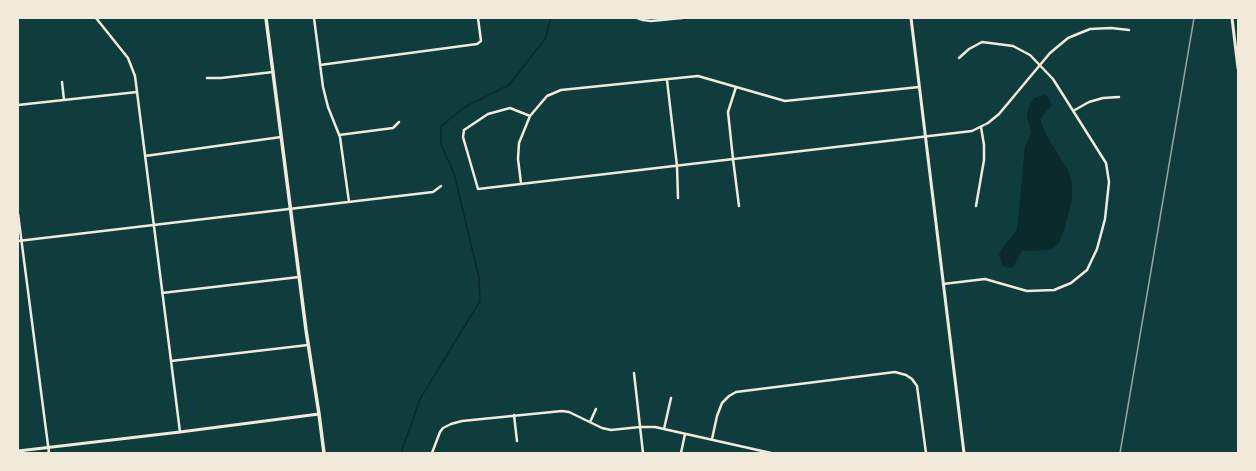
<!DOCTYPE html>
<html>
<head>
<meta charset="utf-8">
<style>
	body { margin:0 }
	#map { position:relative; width:1256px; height:471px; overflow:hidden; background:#0f3d3e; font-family:"Work Sans",sans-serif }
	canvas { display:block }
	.frame { position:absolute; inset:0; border:19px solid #f1e9da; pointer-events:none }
</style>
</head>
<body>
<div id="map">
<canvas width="1256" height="471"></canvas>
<div class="frame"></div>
</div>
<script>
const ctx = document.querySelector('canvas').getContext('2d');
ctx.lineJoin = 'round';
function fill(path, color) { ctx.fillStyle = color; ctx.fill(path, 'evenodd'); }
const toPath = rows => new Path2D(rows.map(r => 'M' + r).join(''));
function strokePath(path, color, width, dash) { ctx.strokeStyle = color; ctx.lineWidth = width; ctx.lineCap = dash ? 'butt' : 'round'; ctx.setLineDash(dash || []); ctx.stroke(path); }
const water = toPath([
	[1046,94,1052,105,1040,119,1045,133,1068,170,1072,182,1072,199,1064,231,1059,243,1051,250,1022,251,1013,267,1009,268,1003,266,999,254,1004,246,1017,230,1025,147,1031,133,1027,116,1028,108,1034,98]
]);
const stream = toPath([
	[401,453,420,399,480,301,479,278,454,173,441,145,441,126,465,107,509,85,545,39,551,18]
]);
const minor = toPath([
	[96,18,128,58,135,76,180,432],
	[314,18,323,87,328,107,340,137,349,202],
	[637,18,643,20,651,21,682,18],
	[320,65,477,44,481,41,478,18],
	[207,78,221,78,273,72],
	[667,80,677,166,678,198],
	[62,82,64,100],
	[736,87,728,112,733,159,739,206],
	[18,105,137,92],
	[1073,111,1089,102,1103,98,1119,97],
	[530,116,510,108,488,114,464,130,463,137,478,189,972,131,988,123,999,114,1050,53,1068,38,1090,29,1111,28,1129,30],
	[339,135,393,128,399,122],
	[145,156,281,137],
	[521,183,518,159,519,143,530,116,547,96,561,90,698,76,785,101,919,87],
	[976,206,984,160,984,145,981,127],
	[18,214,49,453],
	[18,241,433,192,441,186],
	[943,284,985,279,1027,291,1054,290,1071,283,1087,270,1097,249,1105,219,1109,182,1106,163,1053,79,1030,55,1013,46,982,42,969,49,959,58],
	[162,293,299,277],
	[171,361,308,345],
	[634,373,643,453],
	[514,415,517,441],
	[590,422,596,409],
	[664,429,671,398],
	[712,439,717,416,722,403,729,396,736,392,895,372,906,375,912,379,917,386,926,453],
	[432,453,440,432,443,428,451,424,462,421,562,411,569,412,602,428,611,430,640,427,655,427,771,453],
	[681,453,685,434]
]);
const tertiary = toPath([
	[911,18,964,453],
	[1232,18,1238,68],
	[18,451,180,432,319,414]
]);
const secondary = toPath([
	[266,18,306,330,319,414,324,453]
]);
const rail = toPath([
	[1120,453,1194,18]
]);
fill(water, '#0a2a2b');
strokePath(stream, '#0a2a2b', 1.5);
strokePath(minor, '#f1e9da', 2.5);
strokePath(tertiary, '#f1e9da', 3);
strokePath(secondary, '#f1e9da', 3.5);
strokePath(rail, '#97a49c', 1.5);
</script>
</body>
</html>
